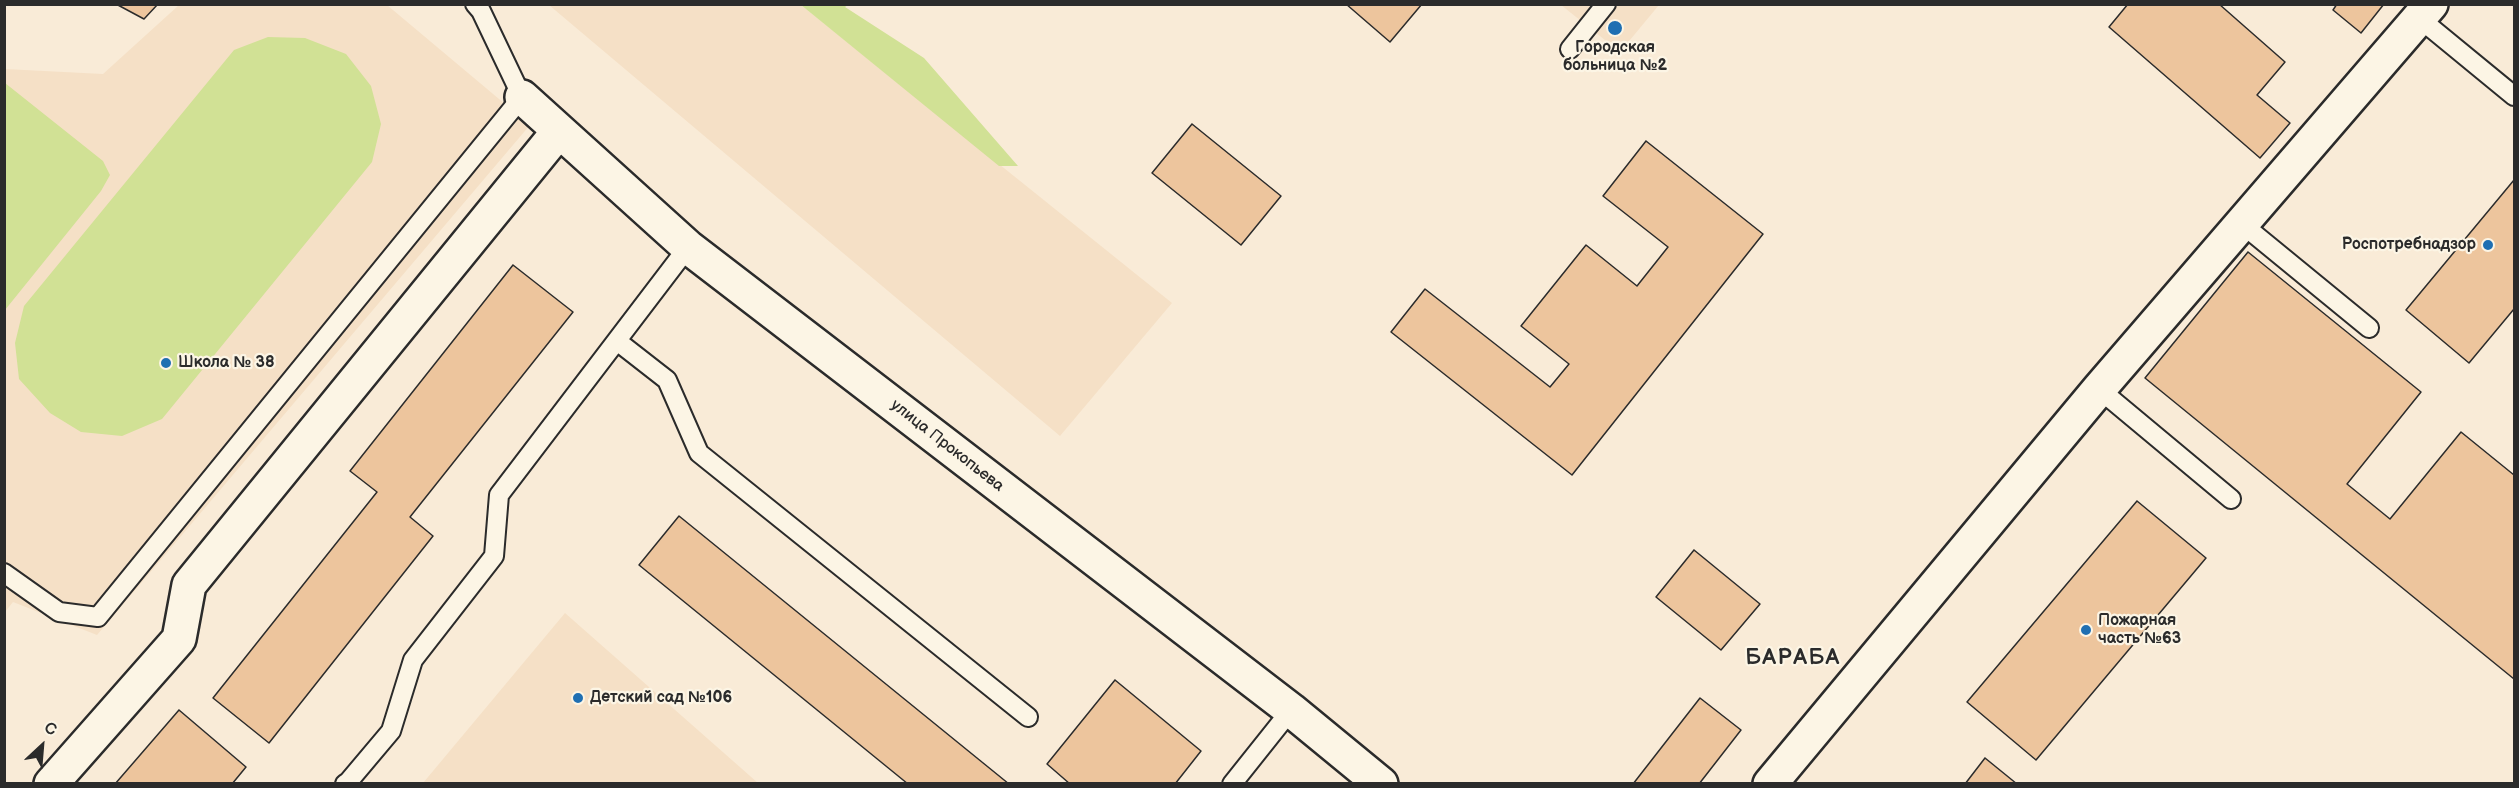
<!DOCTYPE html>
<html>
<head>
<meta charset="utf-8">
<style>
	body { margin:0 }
	#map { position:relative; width:2519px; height:788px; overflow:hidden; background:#f9ebd7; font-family:"Balsamiq Sans",sans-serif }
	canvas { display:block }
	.frame { position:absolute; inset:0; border:6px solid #2b2b2b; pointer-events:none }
	.north { position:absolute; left:12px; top:716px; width:60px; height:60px; -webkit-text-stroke:4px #fcf5e5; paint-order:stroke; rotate:26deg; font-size:16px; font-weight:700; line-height:24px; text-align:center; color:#2b2b2b }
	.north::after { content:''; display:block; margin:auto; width:21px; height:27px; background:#2b2b2b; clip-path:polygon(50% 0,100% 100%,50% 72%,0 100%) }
</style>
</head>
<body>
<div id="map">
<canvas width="2519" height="788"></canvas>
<div class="frame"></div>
<div class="north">С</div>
</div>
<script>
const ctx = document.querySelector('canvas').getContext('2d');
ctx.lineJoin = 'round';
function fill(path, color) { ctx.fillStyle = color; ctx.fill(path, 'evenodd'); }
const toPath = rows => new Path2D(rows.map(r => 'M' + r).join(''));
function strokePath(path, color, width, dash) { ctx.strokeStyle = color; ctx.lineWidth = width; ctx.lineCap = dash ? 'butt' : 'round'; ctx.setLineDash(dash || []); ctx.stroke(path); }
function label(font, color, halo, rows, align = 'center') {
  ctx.font = font + ' "Balsamiq Sans",sans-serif'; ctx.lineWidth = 4.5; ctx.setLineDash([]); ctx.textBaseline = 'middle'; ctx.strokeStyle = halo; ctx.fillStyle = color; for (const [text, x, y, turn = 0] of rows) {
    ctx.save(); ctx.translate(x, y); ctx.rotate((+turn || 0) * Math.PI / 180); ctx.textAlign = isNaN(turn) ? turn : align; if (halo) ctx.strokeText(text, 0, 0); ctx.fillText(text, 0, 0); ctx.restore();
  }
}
const built = toPath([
	[179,5,387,5,530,125,97,635,13,602,5,612,5,69,103,74],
	[549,5,801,5,1172,303,1060,436],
	[1561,5,1659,5,1620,52],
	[565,613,758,783,423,783]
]);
const green = toPath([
	[801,5,848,5,845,7,924,58,1018,166,999,166],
	[268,37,305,38,346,54,371,86,381,124,372,162,162,419,122,436,81,432,50,413,19,379,15,343,24,306,234,50],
	[5,83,103,161,110,175,101,191,5,310]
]);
const building = toPath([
	[116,4,158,4,144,19,116,4],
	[1346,4,1422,4,1390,42,1346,4],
	[2128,4,2219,4,2285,62,2257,95,2290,123,2260,158,2109,27,2128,4],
	[2337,4,2384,4,2361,33,2333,10,2337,4],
	[1192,124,1281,196,1241,245,1152,173,1192,124],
	[1646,141,1763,234,1572,475,1391,332,1425,289,1550,387,1569,364,1521,326,1586,245,1637,286,1668,247,1603,196,1646,141],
	[2514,180,2514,309,2469,363,2406,310,2514,180],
	[2248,252,2421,392,2347,484,2390,519,2461,432,2514,475,2514,679,2145,378,2248,252],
	[513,265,573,312,410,517,433,536,269,743,213,698,377,492,350,471,513,265],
	[2137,501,2206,558,2036,760,1967,702,2137,501],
	[679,516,1009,784,908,784,639,565,679,516],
	[1694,550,1760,604,1721,650,1656,597,1694,550],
	[1115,680,1201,751,1175,784,1070,784,1047,764,1115,680],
	[1700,698,1741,730,1699,784,1633,784,1700,698],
	[179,710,246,767,232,784,115,784,179,710],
	[1985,758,2017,784,1965,784,1985,758]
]);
const service = toPath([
	[2419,18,2514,96],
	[1570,49,1606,4],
	[2242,224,2369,328],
	[617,341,667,380,699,453,1028,717],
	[2099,389,2231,499],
	[4,573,59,612,98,617,522,97,481,11,475,4],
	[345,784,348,782,391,731,413,660,494,556,499,495,688,247],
	[1232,784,1291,710]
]);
const minor = toPath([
	[522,97,688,247,1291,710,1381,784],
	[51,784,179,639,189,585,559,131],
	[1770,784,2099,389,2431,4]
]);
const markers = [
	[1615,28,8,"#1f6fb2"],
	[2488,245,6,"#1f6fb2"],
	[166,363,6,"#1f6fb2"],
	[2086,630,6,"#1f6fb2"],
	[578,698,6,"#1f6fb2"]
];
const poiNames = [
	["Городская",1615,48,"center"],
	["больница №2",1615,66,"center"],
	["Роспотребнадзор",2476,245,"right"],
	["Школа № 38",178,363],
	["Пожарная",2098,621],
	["часть №63",2098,639],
	["Детский сад №106",590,698]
];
const streetNames = [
	["улица Прокопьева",947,446,38]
];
const districtNames = [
	["БАРАБА",1793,658]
];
fill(built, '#f5e0c6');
fill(green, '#d1e195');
fill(building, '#edc59d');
strokePath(building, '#2b2b2b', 1.5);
strokePath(service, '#2b2b2b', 22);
strokePath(minor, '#2b2b2b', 38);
strokePath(service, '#fcf5e5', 18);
strokePath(minor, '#fcf5e5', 33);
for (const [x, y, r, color] of markers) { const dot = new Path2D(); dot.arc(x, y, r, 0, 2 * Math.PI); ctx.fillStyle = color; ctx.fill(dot); strokePath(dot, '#fcf5e5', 2); }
label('bold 16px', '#2b2b2b', '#fcf5e5', poiNames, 'left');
label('16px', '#2b2b2b', '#fcf5e5', streetNames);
ctx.letterSpacing = '1.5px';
label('bold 22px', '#2b2b2b', '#fcf5e5', districtNames);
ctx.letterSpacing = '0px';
</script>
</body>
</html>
